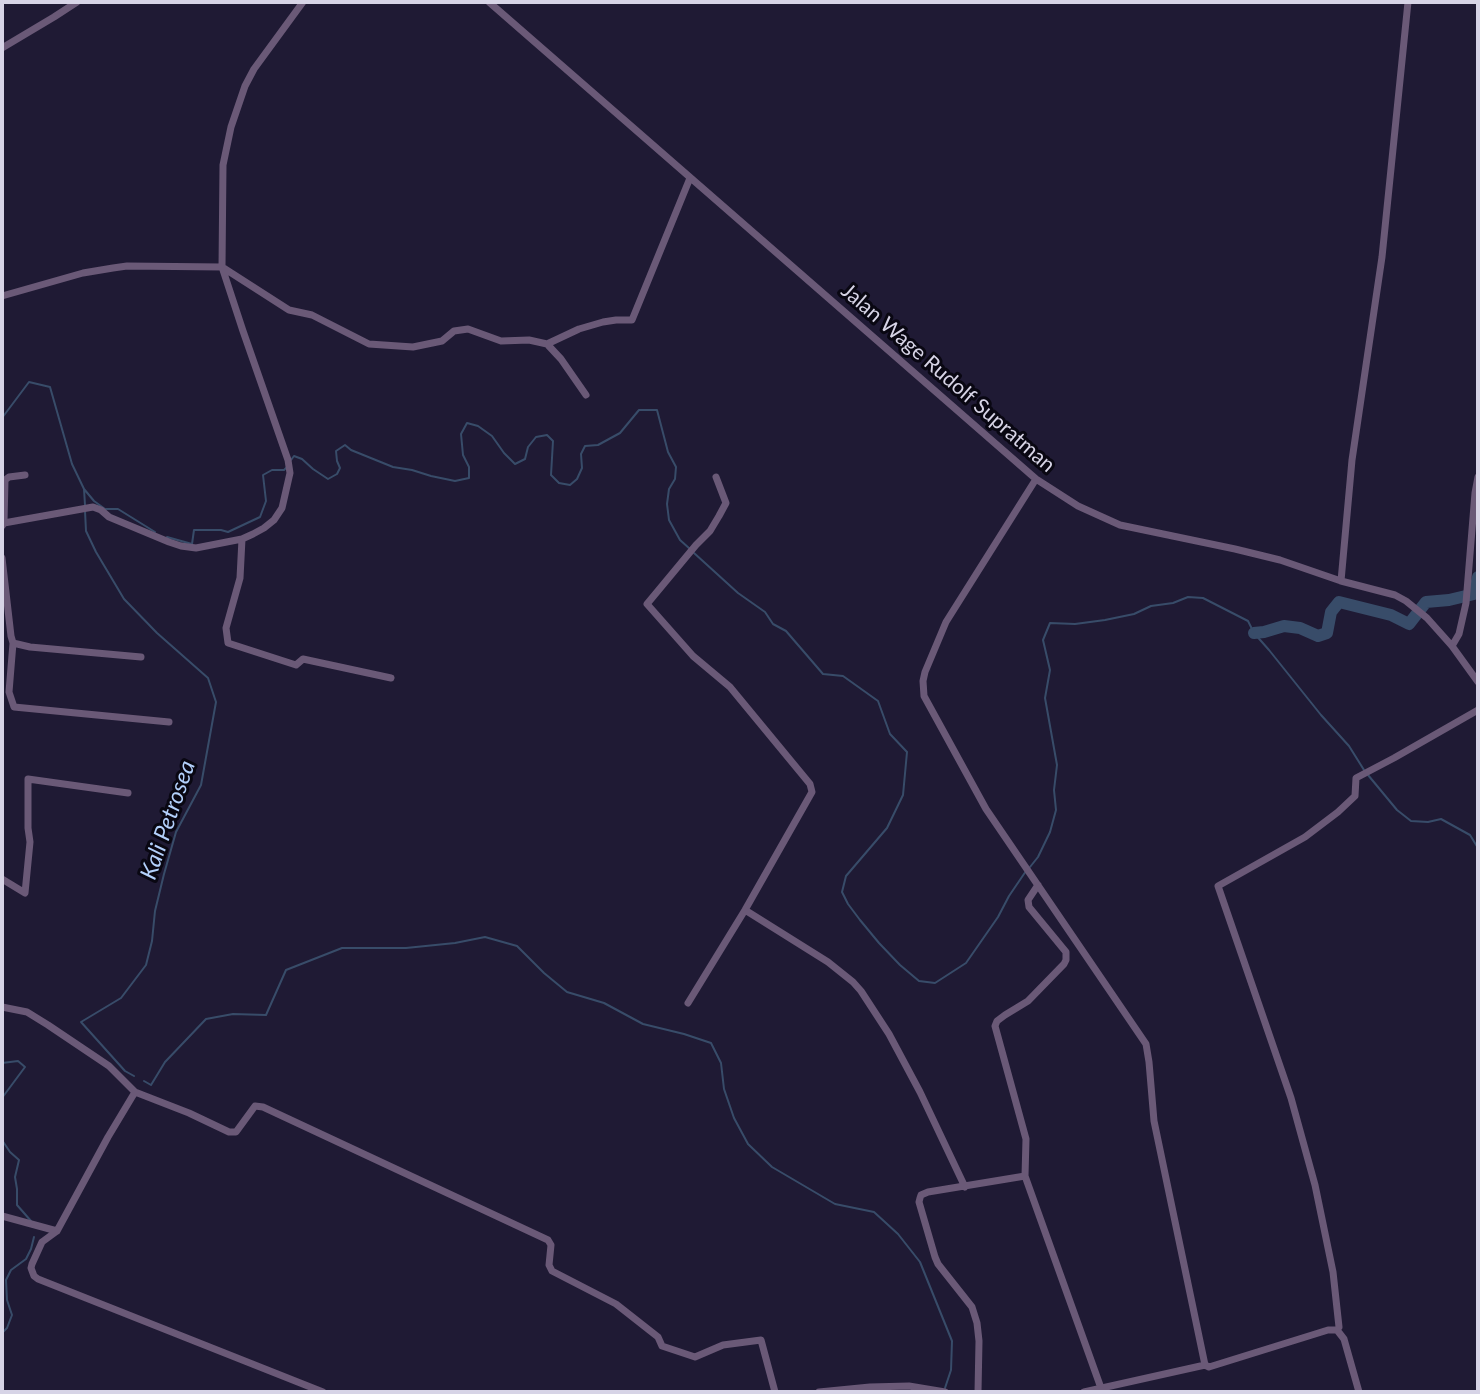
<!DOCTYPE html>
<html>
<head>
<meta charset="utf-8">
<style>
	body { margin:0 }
	#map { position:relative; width:1480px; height:1394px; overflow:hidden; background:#1f1a34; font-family:Lato,sans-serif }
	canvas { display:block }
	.frame { position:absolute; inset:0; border:4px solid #d7d4e6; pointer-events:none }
</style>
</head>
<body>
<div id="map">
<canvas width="1480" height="1394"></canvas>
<div class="frame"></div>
</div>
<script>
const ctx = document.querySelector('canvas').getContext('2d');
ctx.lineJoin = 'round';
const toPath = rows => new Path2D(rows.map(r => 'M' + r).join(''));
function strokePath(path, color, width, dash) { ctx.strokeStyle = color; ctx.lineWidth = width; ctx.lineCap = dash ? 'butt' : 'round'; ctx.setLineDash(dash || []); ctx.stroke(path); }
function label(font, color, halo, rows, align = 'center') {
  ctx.font = font + ' Lato,sans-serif'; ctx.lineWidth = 6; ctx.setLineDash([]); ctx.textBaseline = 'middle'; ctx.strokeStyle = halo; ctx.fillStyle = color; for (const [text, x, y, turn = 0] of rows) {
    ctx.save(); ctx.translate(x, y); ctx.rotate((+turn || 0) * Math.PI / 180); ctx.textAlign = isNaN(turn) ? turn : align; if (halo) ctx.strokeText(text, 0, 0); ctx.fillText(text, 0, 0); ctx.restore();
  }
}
const stream = toPath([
	[2,418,29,382,50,387,72,464,84,489,85,505],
	[291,460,294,456,302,459,313,469,328,479,337,474,340,468,337,461,336,451,345,445,351,450,393,467,412,470,431,476,455,481,469,478,469,467,463,455,461,434,467,423,478,426,492,436,504,453,515,464,525,459,528,447,536,437,547,435,553,441,551,475,559,483,570,485,577,479,582,468,581,454,585,446,598,445,620,433,639,410,657,410,668,452,676,467,675,479,669,489,667,504,669,520,680,540,690,549],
	[84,489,94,501,105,509,118,509,155,532],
	[85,511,86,531,96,552,124,599,157,633,208,678,216,702,201,785,176,832,164,874,155,911,152,941,146,965,121,998,81,1022,125,1071,134,1076],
	[167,537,192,544,194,530,221,530,228,532,260,517,266,501,263,475,272,470,284,470,286,468],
	[694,553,738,593,765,612,773,624,786,631,823,674,843,676,878,701,890,734,907,752,903,795,887,828,846,876,842,892,848,904,860,920,879,943,900,965,919,981,935,983,966,963,998,917,1009,896,1026,871],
	[1368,775,1397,810,1411,821,1428,822,1441,819,1470,835,1478,848],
	[1030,867,1038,857,1050,832,1056,810,1054,790,1057,765,1045,698,1050,670,1043,640,1050,623,1075,624,1105,620,1134,614,1151,606,1173,603,1188,597,1203,598,1248,621,1254,633,1269,650,1321,715,1349,746,1364,770],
	[2,1063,18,1061,25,1067,2,1098],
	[144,1081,151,1085,165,1062,206,1019,233,1014,266,1015,286,970,342,948,406,948,455,943,485,937,517,946,544,973,567,992,604,1003,643,1024,684,1034,711,1043,721,1063,724,1089,734,1118,748,1144,772,1167,835,1204,874,1212,898,1234,920,1262,952,1341,951,1370,945,1388],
	[2,1140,10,1152,19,1160,15,1177,17,1189,17,1205,31,1221],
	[2,1333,7,1328,12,1315,7,1300,6,1280,11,1270,26,1259,31,1249,34,1237]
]);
const river = toPath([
	[1254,633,1264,632,1284,626,1300,628,1318,636,1327,633,1331,612,1339,602,1391,615,1409,624,1426,602,1449,600,1474,594,1478,577]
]);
const street = toPath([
	[489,2,1036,479,1078,506,1120,525,1235,549,1280,560,1341,581,1395,595,1406,601,1427,618,1452,646,1478,682],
	[2,48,54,17,77,2],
	[2,296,83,273,113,268,127,266,222,267,289,310,312,315,369,344,413,347,442,341,454,331,468,329,501,341,529,340,547,344,561,359,586,395],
	[547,344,579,329,603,322,616,320,632,320,690,178],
	[1036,479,946,622,925,672,923,681,924,696,986,809,1146,1044,1149,1062,1154,1121,1205,1365,1209,1367,1328,1330,1337,1330,1344,1339,1359,1392],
	[4,523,5,480,9,477,25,475],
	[2,526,4,523,93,507,101,510,109,517,169,542,181,546,196,548,242,539,253,534,264,528,274,520,282,508,290,473,288,460,243,331,222,267,223,165,231,127,245,86,254,69,303,2],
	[242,539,240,578,226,628,228,643,296,665,303,659,391,678],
	[2,558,11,636,13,643,30,647,141,657],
	[1341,581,1352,460,1382,257,1408,2],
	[13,643,9,692,14,707,169,722],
	[1452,646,1459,634,1466,603,1475,493,1478,477],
	[2,879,25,893,30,842,28,828,28,779,128,793],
	[745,910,828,962,853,982,861,991,889,1034,920,1092,965,1187],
	[688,1003,745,910,812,792,810,784,730,687,693,656,647,604,696,545,710,531,719,516,726,503,716,477],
	[2,1007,27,1012,48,1025,109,1066,135,1092,189,1113,229,1132,236,1132,255,1106,263,1107,548,1240,551,1245,549,1265,552,1271,616,1304,658,1337,662,1346,695,1357,723,1345,761,1340,775,1392],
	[135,1092,108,1137,57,1231,42,1242,32,1264,31,1268,34,1276,38,1279,323,1392],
	[1025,1176,1026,1139,995,1026,997,1021,1005,1015,1028,1001,1064,964,1066,960,1066,952,1029,907,1028,900,1038,885],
	[2,1216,57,1231],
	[1339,1327,1333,1272,1315,1185,1291,1098,1218,886,1305,837,1338,812,1355,796,1356,778,1394,758,1478,710],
	[819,1392,870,1387,909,1386,945,1392],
	[978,1392,979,1341,977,1323,972,1307,938,1264,935,1257,919,1202,920,1198,921,1195,928,1192,1025,1176,1101,1388],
	[1084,1392,1205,1365]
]);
const streetNames = [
	["Jalan Wage Rudolf Supratman",948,378,41]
];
const waterNames = [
	["Kali Petrosea",168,820,-71]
];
strokePath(stream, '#384c69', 2);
strokePath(river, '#384c69', 12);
strokePath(street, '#6a5977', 7);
label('21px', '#d7d4e6', '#090712', streetNames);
label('italic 23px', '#b3d0fb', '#090712', waterNames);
</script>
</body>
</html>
